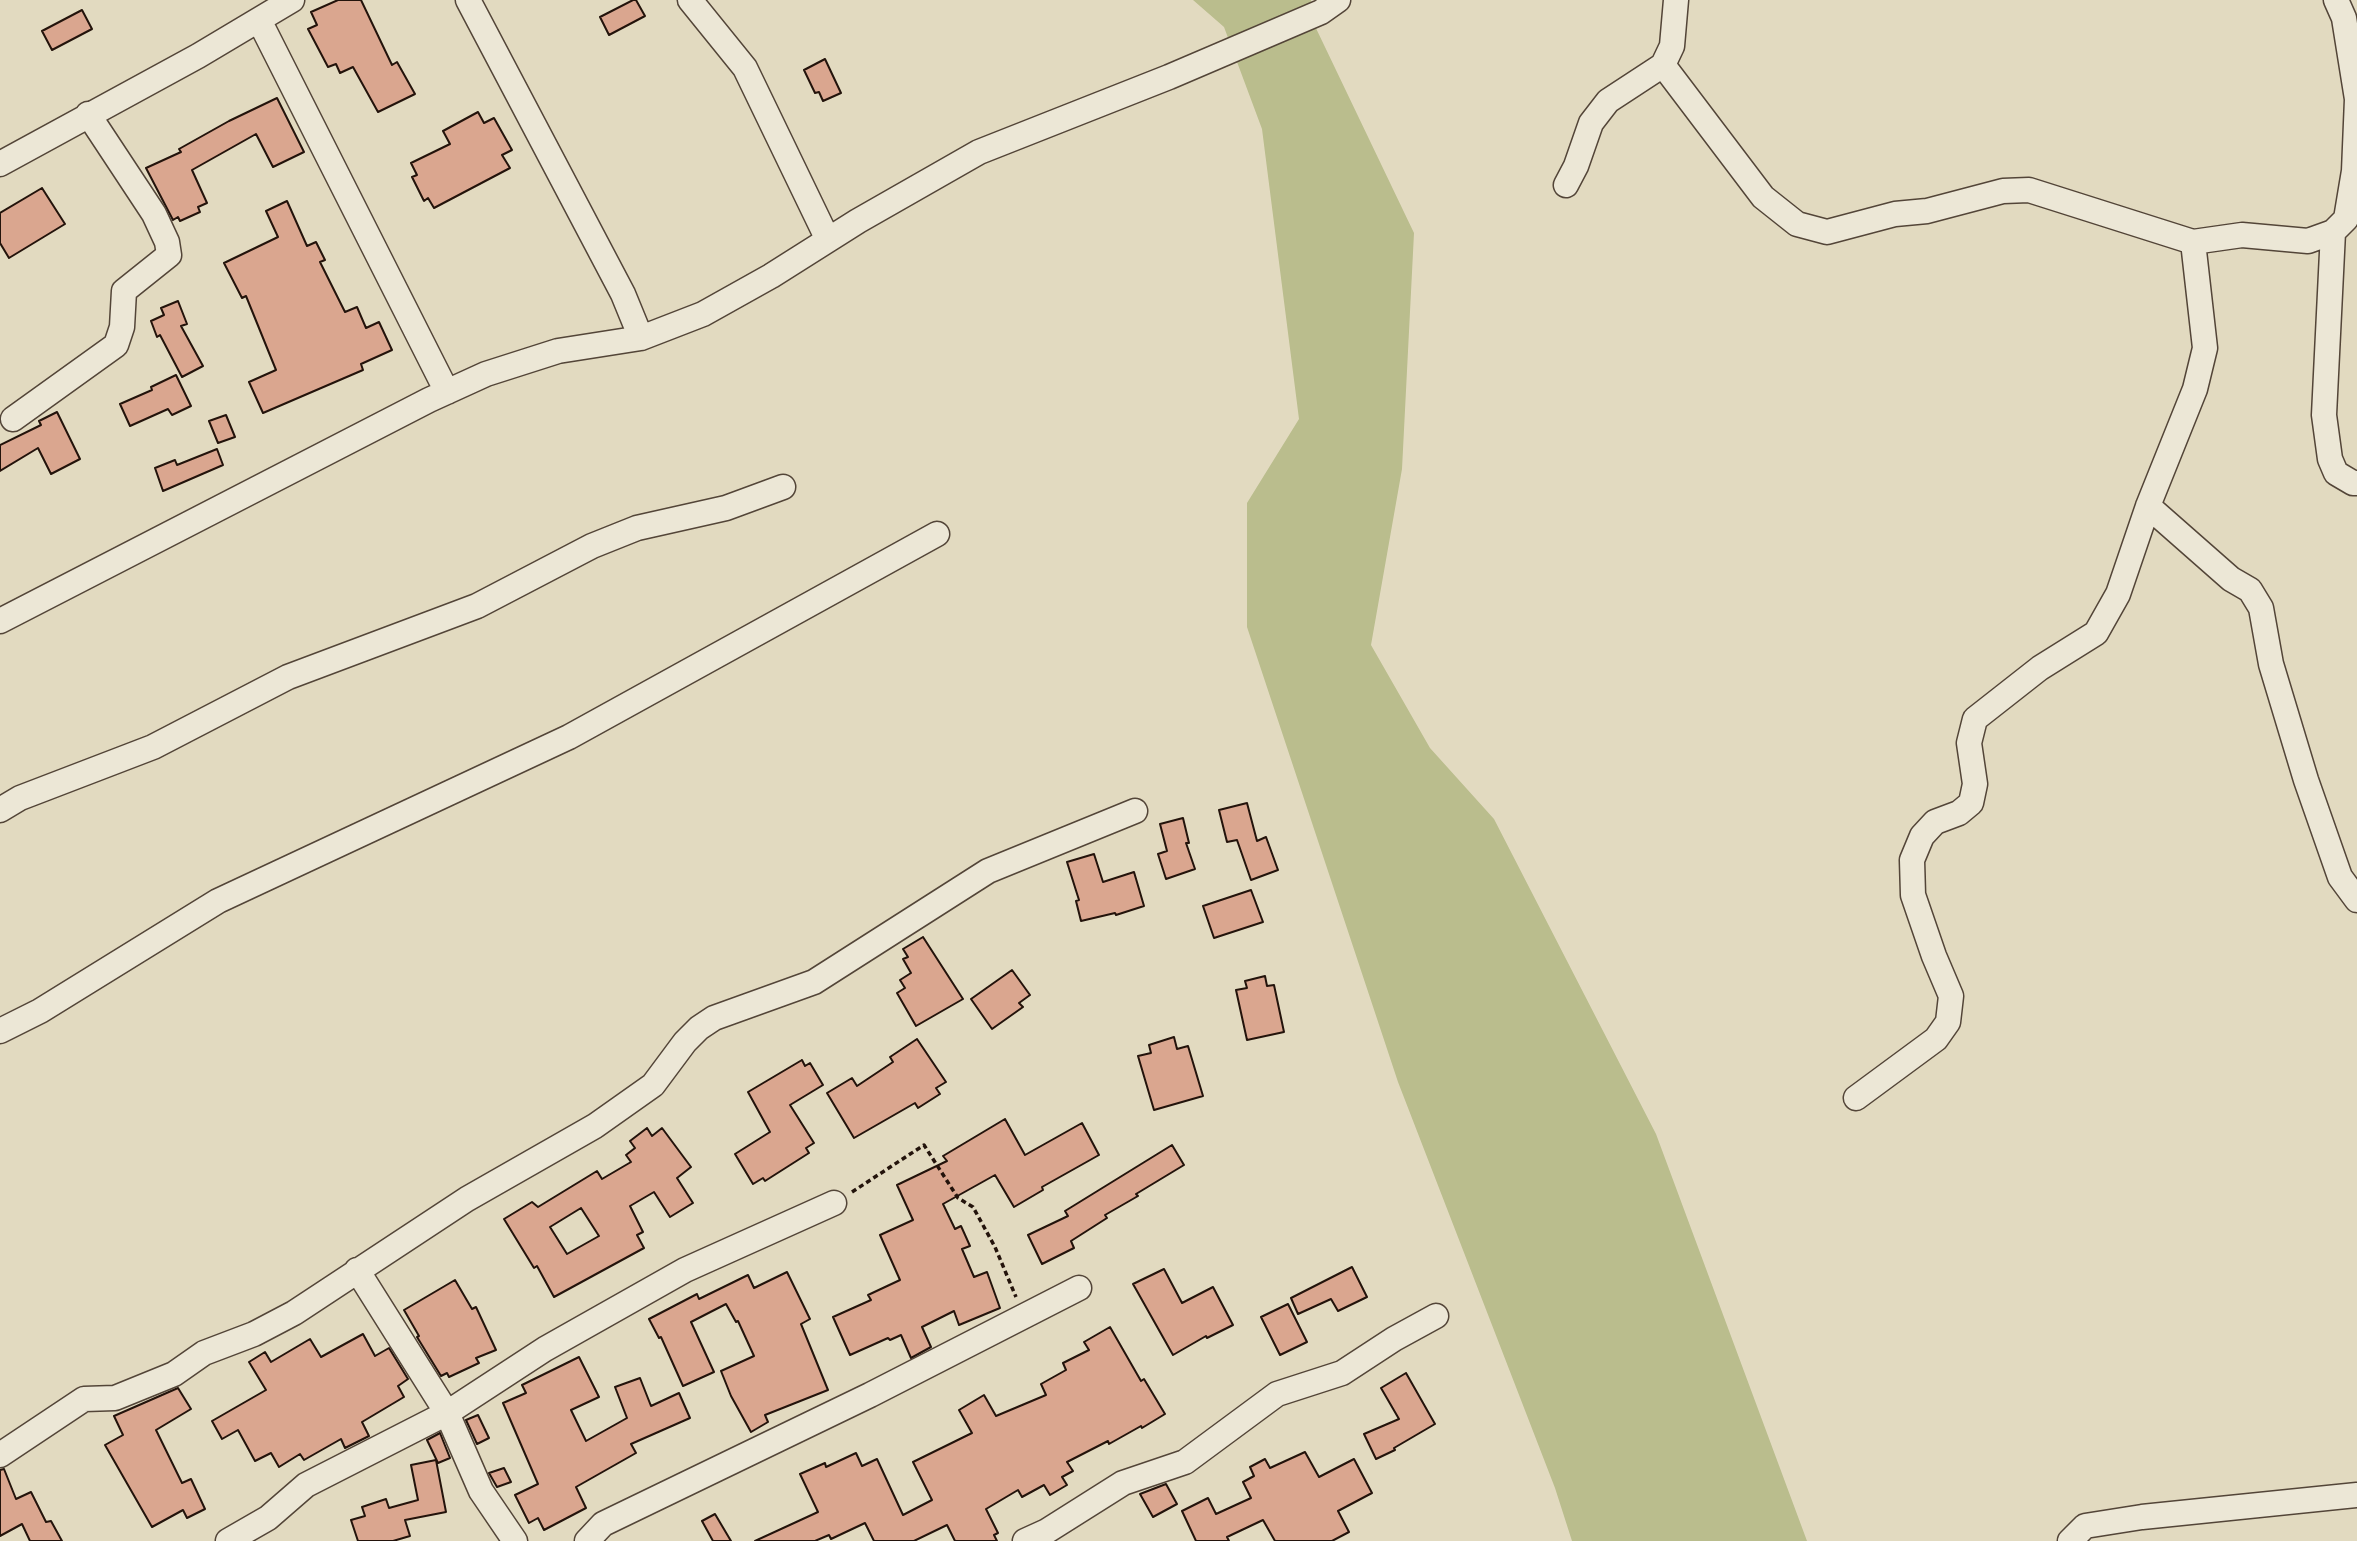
<!DOCTYPE html>
<html>
<head>
<meta charset="utf-8">
<style>
	body { margin:0 }
	canvas { display:block; background:#e2dac0 }
</style>
</head>
<body>
<canvas width="2357" height="1541"></canvas>
<script>
const ctx = document.querySelector('canvas').getContext('2d');
ctx.lineJoin = 'round';
function fill(path, color) { ctx.fillStyle = color; ctx.fill(path, 'evenodd'); }
const toPath = rows => new Path2D(rows.map(r => 'M' + r).join(''));
function strokePath(path, color, width, dash) { ctx.strokeStyle = color; ctx.lineWidth = width; ctx.lineCap = dash ? 'butt' : 'round'; ctx.setLineDash(dash || []); ctx.stroke(path); }
const green = toPath([
	[1193,0,1311,0,1313,22,1414,233,1402,469,1371,645,1430,748,1494,819,1656,1134,1807,1541,1572,1541,1555,1488,1398,1082,1247,627,1247,503,1299,419,1262,129,1224,27]
]);
const building = toPath([
	[338,0,361,0,392,65,397,62,415,94,378,112,353,67,340,73,336,64,328,67,308,29,317,25,311,12,338,0],
	[633,0,636,0,645,16,609,35,600,17,633,0],
	[82,10,92,29,52,50,42,31,82,10],
	[825,59,841,93,823,101,819,92,815,93,804,70,825,59],
	[277,98,304,152,273,167,256,134,192,170,207,203,198,207,200,212,180,221,178,217,173,220,146,168,181,152,179,149,229,121,277,98],
	[478,112,484,123,494,118,512,150,502,155,510,168,434,208,428,198,424,201,412,177,417,175,411,163,450,144,443,131,478,112],
	[42,188,65,224,9,258,0,243,0,213,42,188],
	[287,201,307,246,316,242,325,260,320,262,345,312,357,307,366,328,379,322,392,350,361,364,363,370,263,413,249,382,276,370,246,296,242,298,224,263,278,237,266,211,287,201],
	[178,301,187,324,181,326,203,366,182,377,160,335,157,337,151,321,164,315,161,308,178,301],
	[176,375,191,406,172,415,168,409,130,426,120,404,152,390,151,387,176,375],
	[57,412,80,459,51,474,38,448,0,471,0,445,41,425,39,421,57,412],
	[226,415,235,437,218,443,209,421,226,415],
	[217,449,223,465,163,491,155,468,175,460,177,465,217,449],
	[1247,803,1257,841,1266,837,1278,870,1251,880,1237,840,1227,842,1219,810,1247,803],
	[1183,818,1189,843,1186,843,1195,869,1166,879,1158,854,1167,851,1160,824,1183,818],
	[1094,854,1103,882,1134,872,1144,906,1116,915,1115,913,1081,921,1076,901,1079,900,1067,862,1094,854],
	[1251,890,1263,922,1214,938,1203,906,1251,890],
	[923,937,963,999,916,1026,897,993,905,988,900,980,911,973,903,959,908,957,903,949,923,937],
	[1012,970,1030,995,1019,1003,1023,1007,992,1029,971,999,1012,970],
	[1265,976,1267,986,1274,985,1284,1032,1247,1040,1236,990,1247,988,1245,981,1265,976],
	[1174,1037,1177,1049,1188,1046,1203,1096,1154,1110,1138,1056,1151,1053,1149,1045,1174,1037],
	[917,1039,946,1082,936,1088,940,1094,918,1108,915,1103,854,1138,827,1093,852,1078,857,1086,893,1062,890,1057,917,1039],
	[802,1060,805,1066,810,1063,823,1085,790,1105,814,1143,806,1148,809,1153,765,1181,763,1178,753,1184,735,1154,770,1132,748,1092,802,1060],
	[1005,1119,1025,1155,1082,1123,1099,1155,1042,1187,1043,1190,1014,1207,995,1175,943,1204,955,1229,961,1226,970,1246,962,1249,974,1277,987,1272,1000,1308,959,1325,954,1311,922,1327,931,1347,911,1358,901,1335,890,1340,888,1338,850,1355,833,1317,871,1300,868,1295,900,1280,880,1235,913,1220,897,1185,947,1161,943,1156,1005,1119],
	[647,1128,652,1136,662,1128,691,1167,677,1178,693,1203,670,1217,654,1192,630,1206,643,1232,637,1235,644,1248,554,1297,537,1266,534,1268,504,1219,532,1202,538,1207,597,1171,602,1179,631,1162,626,1155,635,1148,630,1141,647,1128],
	[581,1208,599,1236,567,1254,550,1227,581,1208],
	[1172,1145,1184,1165,1136,1194,1138,1196,1105,1215,1107,1218,1071,1241,1074,1248,1042,1264,1028,1235,1068,1216,1065,1211,1172,1145],
	[1352,1267,1367,1297,1338,1311,1331,1299,1298,1314,1291,1298,1352,1267],
	[1164,1269,1182,1303,1213,1287,1233,1325,1207,1338,1206,1336,1173,1355,1133,1284,1164,1269],
	[787,1272,810,1319,801,1324,828,1390,765,1415,768,1422,751,1432,731,1396,721,1371,754,1356,738,1321,736,1322,726,1304,691,1322,714,1372,683,1386,661,1337,659,1338,649,1319,697,1294,699,1299,748,1275,754,1288,787,1272],
	[455,1280,472,1309,476,1307,496,1350,476,1358,479,1363,449,1377,447,1373,441,1376,417,1337,419,1336,404,1310,455,1280],
	[1288,1304,1307,1342,1280,1355,1261,1317,1288,1304],
	[1110,1327,1141,1381,1144,1379,1165,1414,1142,1428,1141,1426,1109,1444,1108,1441,1067,1462,1073,1471,1062,1477,1067,1485,1050,1495,1044,1485,1022,1497,1018,1490,986,1509,998,1533,994,1535,997,1541,955,1541,947,1525,914,1541,874,1541,865,1523,831,1539,829,1535,815,1541,755,1541,818,1512,800,1474,825,1463,826,1467,856,1453,862,1466,877,1459,903,1515,932,1500,913,1462,972,1433,959,1410,984,1395,996,1416,1046,1395,1041,1384,1066,1370,1063,1363,1089,1350,1084,1342,1110,1327],
	[363,1334,375,1356,389,1348,408,1379,398,1386,404,1397,362,1422,369,1436,345,1448,341,1439,304,1460,300,1454,279,1467,271,1453,255,1461,238,1430,222,1439,212,1421,266,1390,249,1362,265,1352,271,1362,310,1339,321,1357,363,1334],
	[579,1357,599,1397,571,1410,586,1441,627,1418,615,1387,640,1378,651,1406,679,1393,690,1418,631,1444,636,1453,576,1487,586,1508,544,1530,538,1518,529,1523,515,1495,538,1484,503,1403,526,1393,522,1385,579,1357],
	[1406,1373,1435,1424,1394,1448,1395,1450,1376,1459,1364,1434,1399,1419,1381,1388,1406,1373],
	[178,1388,191,1409,156,1430,182,1483,191,1479,205,1509,187,1518,183,1510,152,1527,105,1445,123,1435,114,1416,178,1388],
	[478,1415,489,1438,477,1444,466,1420,478,1415],
	[440,1433,450,1458,438,1463,427,1440,440,1433],
	[1305,1452,1319,1477,1354,1459,1372,1493,1338,1511,1349,1532,1332,1541,1275,1541,1263,1520,1227,1537,1229,1541,1196,1541,1182,1511,1208,1498,1216,1514,1251,1498,1243,1482,1254,1476,1250,1467,1265,1459,1270,1468,1305,1452],
	[436,1460,446,1512,405,1520,410,1536,393,1541,358,1541,351,1520,365,1516,362,1507,386,1499,389,1508,418,1500,411,1465,436,1460],
	[504,1468,511,1482,497,1487,489,1473,504,1468],
	[4,1469,16,1499,31,1492,46,1522,51,1521,62,1541,30,1541,22,1524,0,1536,0,1470,4,1469],
	[1166,1484,1177,1504,1153,1517,1140,1494,1166,1484],
	[715,1514,731,1541,713,1541,702,1521,715,1514]
]);
const path = toPath([
	[852,1192,924,1145,958,1198,973,1207,995,1247,1016,1297]
]);
const minor = toPath([
	[468,0,623,294,641,338],
	[690,0,745,68,828,240],
	[259,20,447,392],
	[1663,65,1763,197,1797,224,1827,232,1895,214,1927,211,2003,191,2029,190,2193,242,2242,235,2308,241,2333,232,2346,219,2354,171,2357,99,2344,18,2336,0],
	[0,164,198,56,292,0],
	[1566,185,1576,166,1591,123,1608,101,1663,65,1672,46,1676,0],
	[2333,232,2324,415,2330,459,2336,473,2353,483,2357,483],
	[13,419,116,345,122,327,124,291,169,255,167,242,154,214,88,114],
	[2148,506,2231,579,2250,590,2261,608,2271,664,2306,780,2340,877,2357,900],
	[0,621,429,400,486,374,558,351,641,338,703,314,771,276,858,221,979,152,1169,77,1321,12,1338,0],
	[0,810,20,798,153,747,288,677,477,606,592,546,637,528,726,508,783,487],
	[0,1031,40,1011,218,901,569,737,937,534],
	[1856,1098,1936,1039,1948,1022,1951,996,1934,956,1913,895,1912,860,1922,836,1935,822,1959,813,1971,803,1975,784,1969,743,1975,719,2040,668,2096,633,2118,594,2148,506,2195,389,2205,348,2193,242],
	[357,1270,447,1413,481,1491,515,1541],
	[0,1455,84,1399,115,1398,174,1374,204,1353,254,1334,294,1313,467,1199,595,1126,653,1085,685,1042,699,1028,714,1018,814,982,988,871,1135,811],
	[228,1541,268,1518,306,1485,447,1413,545,1349,685,1270,834,1203],
	[587,1541,603,1524,870,1395,1079,1288],
	[1025,1541,1047,1531,1123,1483,1185,1462,1277,1394,1342,1373,1394,1339,1436,1316],
	[2070,1541,2085,1526,2142,1517,2357,1495]
]);
fill(green, '#babd8d');
fill(building, '#daa68f');
strokePath(building, '#23130b', 2);
strokePath(minor, '#534538', 27);
strokePath(path, '#23130b', 3.5, [5, 3.5]);
strokePath(minor, '#ece7d6', 24);
</script>
</body>
</html>
